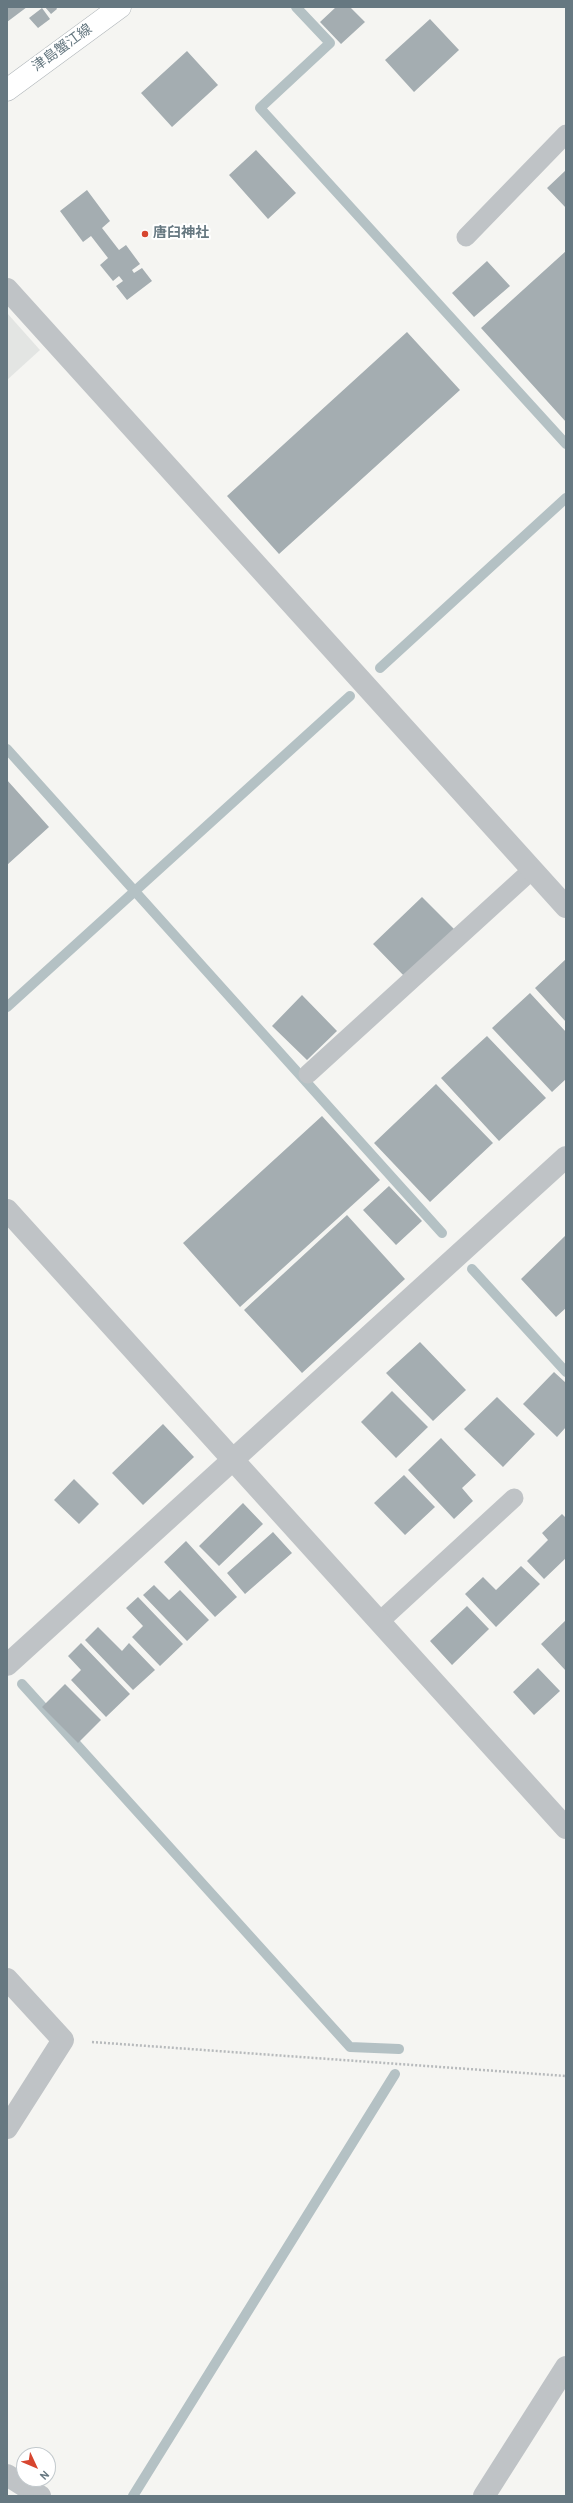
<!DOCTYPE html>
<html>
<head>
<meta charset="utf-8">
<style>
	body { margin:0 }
	#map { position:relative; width:573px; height:2503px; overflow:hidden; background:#f5f5f2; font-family:Overpass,sans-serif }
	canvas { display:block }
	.frame { position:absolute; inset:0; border:8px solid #667881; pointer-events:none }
	.north { position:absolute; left:16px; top:2447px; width:40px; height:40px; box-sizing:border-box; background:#fff; border:1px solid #c2c9cd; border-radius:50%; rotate:134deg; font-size:11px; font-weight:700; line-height:16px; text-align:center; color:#667881 }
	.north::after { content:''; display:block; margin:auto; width:14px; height:18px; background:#d74630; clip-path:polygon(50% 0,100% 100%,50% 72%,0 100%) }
</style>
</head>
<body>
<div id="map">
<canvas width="573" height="2503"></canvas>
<div class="frame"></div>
<div class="north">N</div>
</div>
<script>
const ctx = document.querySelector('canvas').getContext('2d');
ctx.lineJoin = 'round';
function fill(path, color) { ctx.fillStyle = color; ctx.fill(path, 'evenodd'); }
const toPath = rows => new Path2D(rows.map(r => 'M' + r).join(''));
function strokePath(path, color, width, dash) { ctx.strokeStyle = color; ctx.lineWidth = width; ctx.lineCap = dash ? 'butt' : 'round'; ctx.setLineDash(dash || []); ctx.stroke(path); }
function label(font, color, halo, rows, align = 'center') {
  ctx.font = font + ' Overpass,"Noto Sans JP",sans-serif'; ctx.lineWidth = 4; ctx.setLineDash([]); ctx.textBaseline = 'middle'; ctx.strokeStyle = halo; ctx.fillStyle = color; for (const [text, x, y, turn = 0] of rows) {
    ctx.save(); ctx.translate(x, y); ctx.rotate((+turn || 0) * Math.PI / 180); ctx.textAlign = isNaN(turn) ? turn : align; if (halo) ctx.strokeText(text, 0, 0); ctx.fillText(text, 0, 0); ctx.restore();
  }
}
const built = toPath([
	[7,313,40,350,7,380]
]);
const stream = toPath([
	[296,7,330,43,260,108,566,444],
	[380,668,566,498],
	[7,749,442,1233],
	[7,1007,350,696],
	[472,1269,566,1372],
	[22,1684,350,2047,399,2049],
	[133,2496,395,2074]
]);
const building = toPath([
	[7,7,27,7,7,22],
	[45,7,56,7,57,9,51,14],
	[336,7,350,7,365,22,341,44,320,22],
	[42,8,50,19,38,28,29,18],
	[430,19,459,50,414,92,385,60],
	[187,51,218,85,172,127,141,93],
	[256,150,296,193,268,219,229,175],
	[566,170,566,208,547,188],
	[87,190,110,221,102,228,119,250,126,245,140,264,132,270,134,273,142,268,152,281,127,300,116,286,123,281,119,276,113,281,100,265,108,258,91,236,83,242,60,211],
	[566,251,566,422,481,328],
	[487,261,510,286,474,317,452,293],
	[407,332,460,390,279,554,227,496],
	[7,780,49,827,7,865],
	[422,897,455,930,406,978,373,944],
	[566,959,566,1022,535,988],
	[530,993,566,1032,566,1079,552,1092,492,1028],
	[302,995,337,1031,307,1060,272,1026],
	[487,1036,546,1098,499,1141,441,1078],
	[436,1084,493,1143,430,1202,374,1143],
	[322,1116,380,1180,240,1307,183,1243],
	[389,1186,422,1221,396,1245,363,1210],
	[347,1215,405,1279,302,1373,244,1310],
	[566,1235,566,1308,556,1317,521,1279],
	[420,1342,466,1390,433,1421,386,1373],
	[554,1372,566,1383,566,1427,557,1437,523,1404],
	[392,1391,428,1427,396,1458,361,1422],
	[497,1397,535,1434,503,1467,464,1429],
	[163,1424,194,1457,143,1505,112,1473],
	[441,1438,476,1475,462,1488,473,1501,454,1519,408,1470],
	[404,1475,435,1507,405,1535,374,1503],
	[74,1479,99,1504,79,1524,54,1500],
	[243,1503,263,1524,219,1566,199,1546],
	[562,1514,566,1518,566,1558,544,1579,527,1561,548,1540,542,1533],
	[273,1532,292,1553,245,1594,227,1573],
	[186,1541,237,1597,215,1617,164,1562],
	[521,1566,540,1584,496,1627,465,1594,483,1577,496,1590],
	[154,1585,169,1600,180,1590,209,1620,187,1641,143,1595],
	[138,1597,183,1644,160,1666,132,1637,143,1626,126,1608],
	[467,1606,489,1629,452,1665,430,1641],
	[566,1620,566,1671,541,1644],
	[98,1627,122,1651,129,1643,155,1670,133,1690,85,1640],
	[81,1643,130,1694,106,1717,71,1680,81,1670,68,1656],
	[538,1668,560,1691,534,1715,513,1692],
	[65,1684,101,1720,78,1743,42,1707]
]);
const path = toPath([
	[92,2042,566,2076]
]);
const service = toPath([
	[466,237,566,134],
	[308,1074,532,870],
	[379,1622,514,1498]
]);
const minor = toPath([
	[7,289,566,907],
	[7,1210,566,1828],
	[7,1665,566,1157],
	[7,1979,63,2040,7,2128],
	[7,2475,40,2496],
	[484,2496,566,2367]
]);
const secondary = toPath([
	[7,90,120,7]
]);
const markers = [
	[145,234,4,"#d74630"]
];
const streetNames = [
	["津島蟹江線",63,49,-36]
];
const poiNames = [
	["唐臼神社",153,234]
];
fill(built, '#e3e5e3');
strokePath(stream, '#b4c1c4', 10);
fill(building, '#a4adb1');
strokePath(secondary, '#afb5b9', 23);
strokePath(path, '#b7babc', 2.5, [2, 2]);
strokePath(service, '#bfc3c6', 19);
strokePath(minor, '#bfc3c6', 22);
strokePath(secondary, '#fff', 22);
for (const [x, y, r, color] of markers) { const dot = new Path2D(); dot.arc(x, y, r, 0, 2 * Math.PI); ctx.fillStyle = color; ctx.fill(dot); strokePath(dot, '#fff', 1.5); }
label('14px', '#667881', '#fff', streetNames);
label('bold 14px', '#667881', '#fff', poiNames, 'left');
</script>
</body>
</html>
